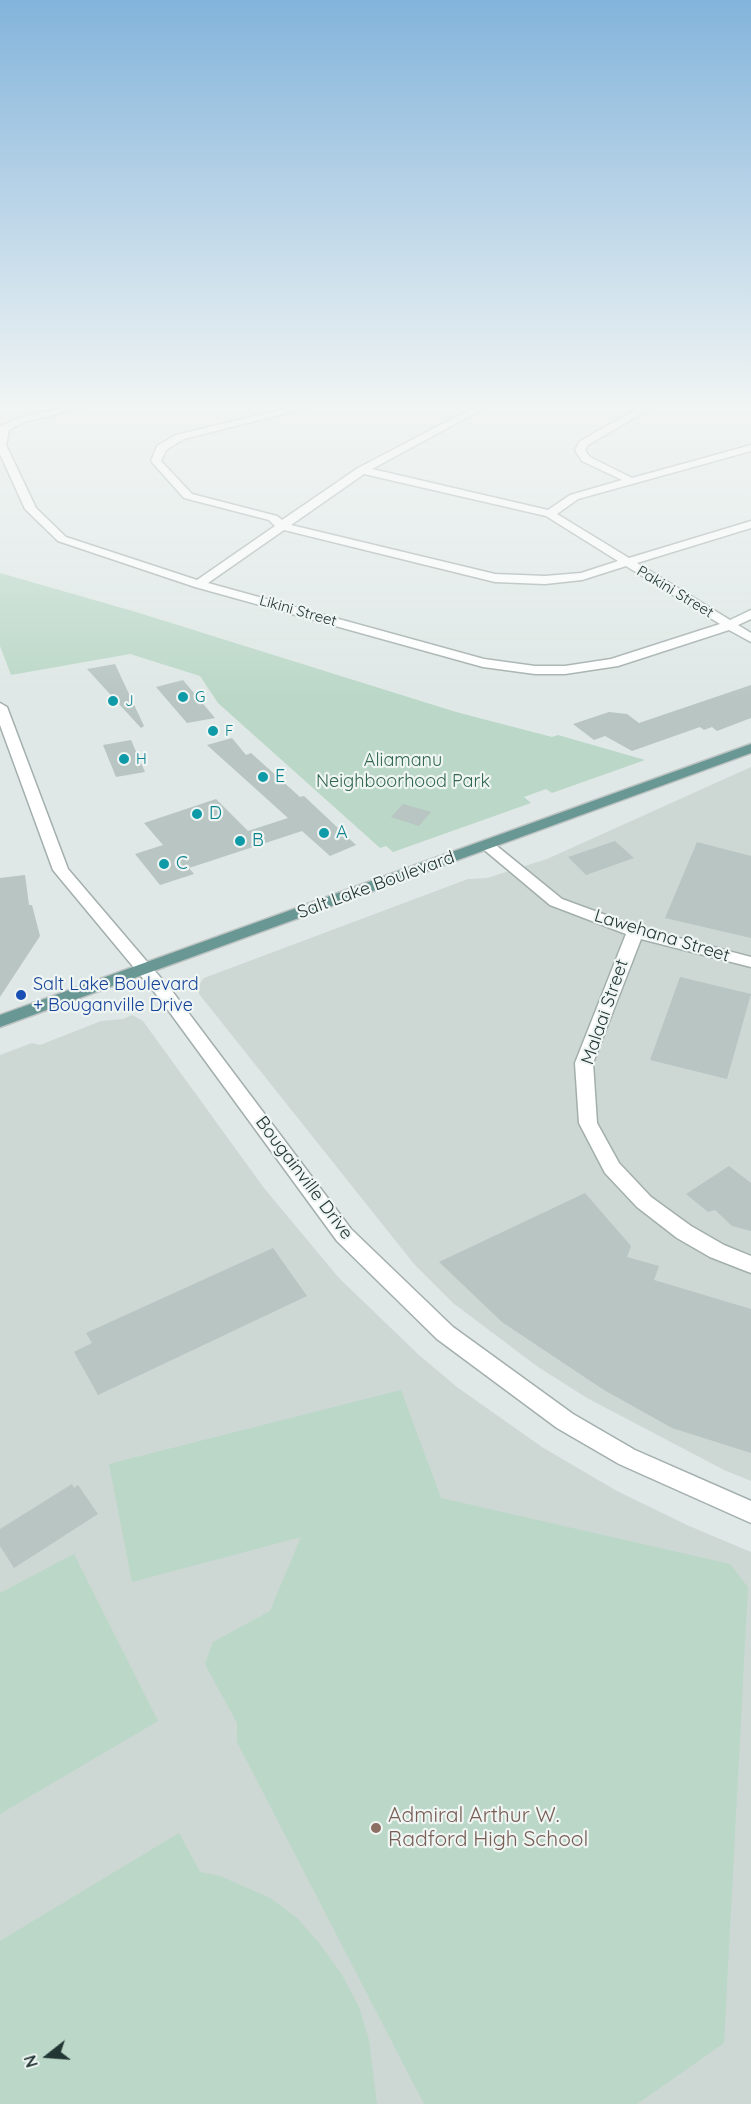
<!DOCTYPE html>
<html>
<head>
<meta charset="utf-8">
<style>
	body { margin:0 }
	#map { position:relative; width:751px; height:2104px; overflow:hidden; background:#dfe8e6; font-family:Quicksand,sans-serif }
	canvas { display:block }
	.north { position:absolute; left:18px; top:2026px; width:60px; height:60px; -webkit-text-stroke:4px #eff5f3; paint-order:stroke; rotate:253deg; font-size:16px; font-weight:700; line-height:24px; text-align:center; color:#223634 }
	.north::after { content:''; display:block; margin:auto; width:21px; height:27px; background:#223634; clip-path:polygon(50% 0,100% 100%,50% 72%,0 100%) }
</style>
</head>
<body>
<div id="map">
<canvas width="751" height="2104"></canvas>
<div class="north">N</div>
</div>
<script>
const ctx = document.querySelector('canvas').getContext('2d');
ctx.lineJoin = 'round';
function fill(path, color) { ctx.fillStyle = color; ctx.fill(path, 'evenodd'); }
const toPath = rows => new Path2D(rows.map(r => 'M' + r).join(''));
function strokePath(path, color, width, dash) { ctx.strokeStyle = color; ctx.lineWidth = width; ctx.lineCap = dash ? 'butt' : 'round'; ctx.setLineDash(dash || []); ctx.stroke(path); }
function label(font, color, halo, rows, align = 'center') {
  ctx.font = font + ' Quicksand,sans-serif'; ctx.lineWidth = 4.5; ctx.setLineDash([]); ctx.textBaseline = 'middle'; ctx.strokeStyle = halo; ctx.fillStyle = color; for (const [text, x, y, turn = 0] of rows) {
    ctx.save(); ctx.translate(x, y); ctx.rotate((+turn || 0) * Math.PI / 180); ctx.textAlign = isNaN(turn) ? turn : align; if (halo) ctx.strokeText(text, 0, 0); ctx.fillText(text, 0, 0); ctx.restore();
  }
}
const built = toPath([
	[751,767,751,1481,724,1470,587,1398,538,1367,453,1303,414,1264,199,994,198,986,204,978,468,879,487,878,547,859],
	[132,1015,143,1021,264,1188,339,1278,419,1355,457,1387,542,1447,617,1491,687,1525,751,1552,751,2104,0,2104,0,1055,32,1043,40,1045,101,1021,123,1019]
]);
const green = toPath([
	[0,573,136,612,456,712,552,737,558,735,645,760,552,793,546,789,524,797,531,803,393,852,386,846,380,848,218,703,200,676,130,654,11,675,0,646],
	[401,1390,441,1498,730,1564,748,1587,724,2043,637,2104,424,2104,237,1742,237,1723,205,1664,213,1642,270,1611,301,1537,132,1582,109,1464],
	[74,1554,158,1721,0,1814,0,1593],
	[179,1833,200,1872,220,1876,270,1898,297,1918,320,1944,342,1975,359,2007,369,2040,377,2104,0,2104,0,1941]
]);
const building = toPath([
	[115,664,144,726,141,728,87,669],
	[183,680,215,718,187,723,156,687],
	[751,685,751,718,717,731,712,727,704,730,700,727,632,751,605,736,594,740,573,724,609,712,627,714,639,723],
	[232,738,246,755,251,753,300,797,304,796,356,845,330,856,302,831,189,868,194,874,160,885,135,854,163,845,144,823,216,799,248,831,288,818,207,745],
	[131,740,145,772,116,777,103,745],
	[403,804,431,812,419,826,391,817],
	[615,841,634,858,586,875,568,857],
	[697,842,751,856,751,938,665,918],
	[25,875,29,905,32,905,40,936,0,997,0,878],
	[680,977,751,994,727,1079,650,1060],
	[729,1166,751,1183,751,1231,732,1226,715,1210,708,1212,686,1194],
	[585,1193,631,1246,627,1257,659,1266,654,1280,751,1309,751,1453,672,1428,604,1390,502,1322,439,1262],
	[273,1248,307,1296,98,1395,74,1352,92,1343,86,1333],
	[72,1484,74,1488,78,1485,98,1514,14,1568,0,1546,0,1529]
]);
const minor = toPath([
	[80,404,98,404,24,422,9,430,6,445,36,508,66,537,197,580,275,526,269,520,184,498,151,461,157,446,176,435,305,404,322,404,184,439,166,450,161,461,192,494,277,516,282,520,358,468,480,404,492,404,372,469,548,510,570,495,622,480,582,461,575,450,580,441,646,404,658,404,588,445,585,450,590,457,632,478,751,445,751,451,578,499,557,514,629,558,751,521,751,528,637,563,730,620,751,610,751,619,738,625,751,633,751,642,729,630,618,666,565,674,535,674,483,667,195,587,58,541,25,509,0,454,0,427,17,418,80,404],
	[364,474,546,516,618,561,581,573,545,576,495,574,291,525,364,474],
	[284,530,495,582,545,584,582,580,626,566,720,624,611,659,565,666,535,666,484,659,208,583,284,530],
	[0,703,7,707,68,869,172,991,351,1229,453,1327,573,1414,635,1450,751,1501,751,1523,619,1464,557,1428,437,1339,337,1241,160,999,53,870,0,725,0,703],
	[487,840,492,842,562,899,641,928,751,957,751,967,641,939,593,1063,597,1123,619,1163,651,1197,691,1226,724,1245,751,1256,751,1273,710,1257,677,1238,637,1207,605,1173,579,1123,575,1063,626,934,550,905,482,848,479,845,482,842,487,840]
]);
const major = toPath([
	[751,744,751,753,0,1027,0,1015,751,744]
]);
const markers = [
	[183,697,6,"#0f9aa8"],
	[113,701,6,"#0f9aa8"],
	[213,731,6,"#0f9aa8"],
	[124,759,6,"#0f9aa8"],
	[263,777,6,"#0f9aa8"],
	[197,814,6,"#0f9aa8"],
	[324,833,6,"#0f9aa8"],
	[240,841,6,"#0f9aa8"],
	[164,864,6,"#0f9aa8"],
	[21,995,6,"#1a4fb4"],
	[376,1828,6,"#8d6e63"]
];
const farStreetnames = [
	["Pakini Street",675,592,31],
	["Likini Street",298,611,16]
];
const farCulturenames = [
	["G",195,697],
	["J",125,701],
	["F",225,731],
	["H",136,759]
];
const parkNames = [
	["Aliamanu",403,761],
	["Neighboorhood Park",403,782]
];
const cultureNames = [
	["E",275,777],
	["D",209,814],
	["A",336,833],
	["B",252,841],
	["C",176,864]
];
const streetNames = [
	["Salt Lake Boulevard",376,885,-20],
	["Lawehana Street",662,936,17],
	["Malaai Street",605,1012,-71],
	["Bougainville Drive",304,1178,53]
];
const transitNames = [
	["Salt Lake Boulevard",33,985],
	["+ Bouganville Drive",33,1006]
];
const nearEducationnames = [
	["Admiral Arthur W.",388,1816],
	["Radford High School",388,1840]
];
fill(built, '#cdd8d5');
fill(green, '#bad7c7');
fill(building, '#b8c5c2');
strokePath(minor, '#a3afad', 3);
strokePath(major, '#bdc3c2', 3);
fill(minor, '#fff');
fill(major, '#699894');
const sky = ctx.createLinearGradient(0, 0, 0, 699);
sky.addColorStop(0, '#83b4db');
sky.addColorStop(0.58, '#f1f5f4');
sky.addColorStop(1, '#f1f5f400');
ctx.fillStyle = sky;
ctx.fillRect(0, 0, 751, 699);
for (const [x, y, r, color] of markers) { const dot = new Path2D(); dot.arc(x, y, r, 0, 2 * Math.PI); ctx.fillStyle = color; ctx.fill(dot); strokePath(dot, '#eff5f3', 2); }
label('15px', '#223634', '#eff5f3', farStreetnames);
label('15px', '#0d838f', '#eff5f3', farCulturenames, 'left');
label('18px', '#326750', '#eff5f3', parkNames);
label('18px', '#0d838f', '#eff5f3', cultureNames, 'left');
label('18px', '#223634', '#eff5f3', streetNames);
label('18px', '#164399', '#eff5f3', transitNames, 'left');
label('21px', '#785e54', '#eff5f3', nearEducationnames, 'left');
</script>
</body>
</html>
